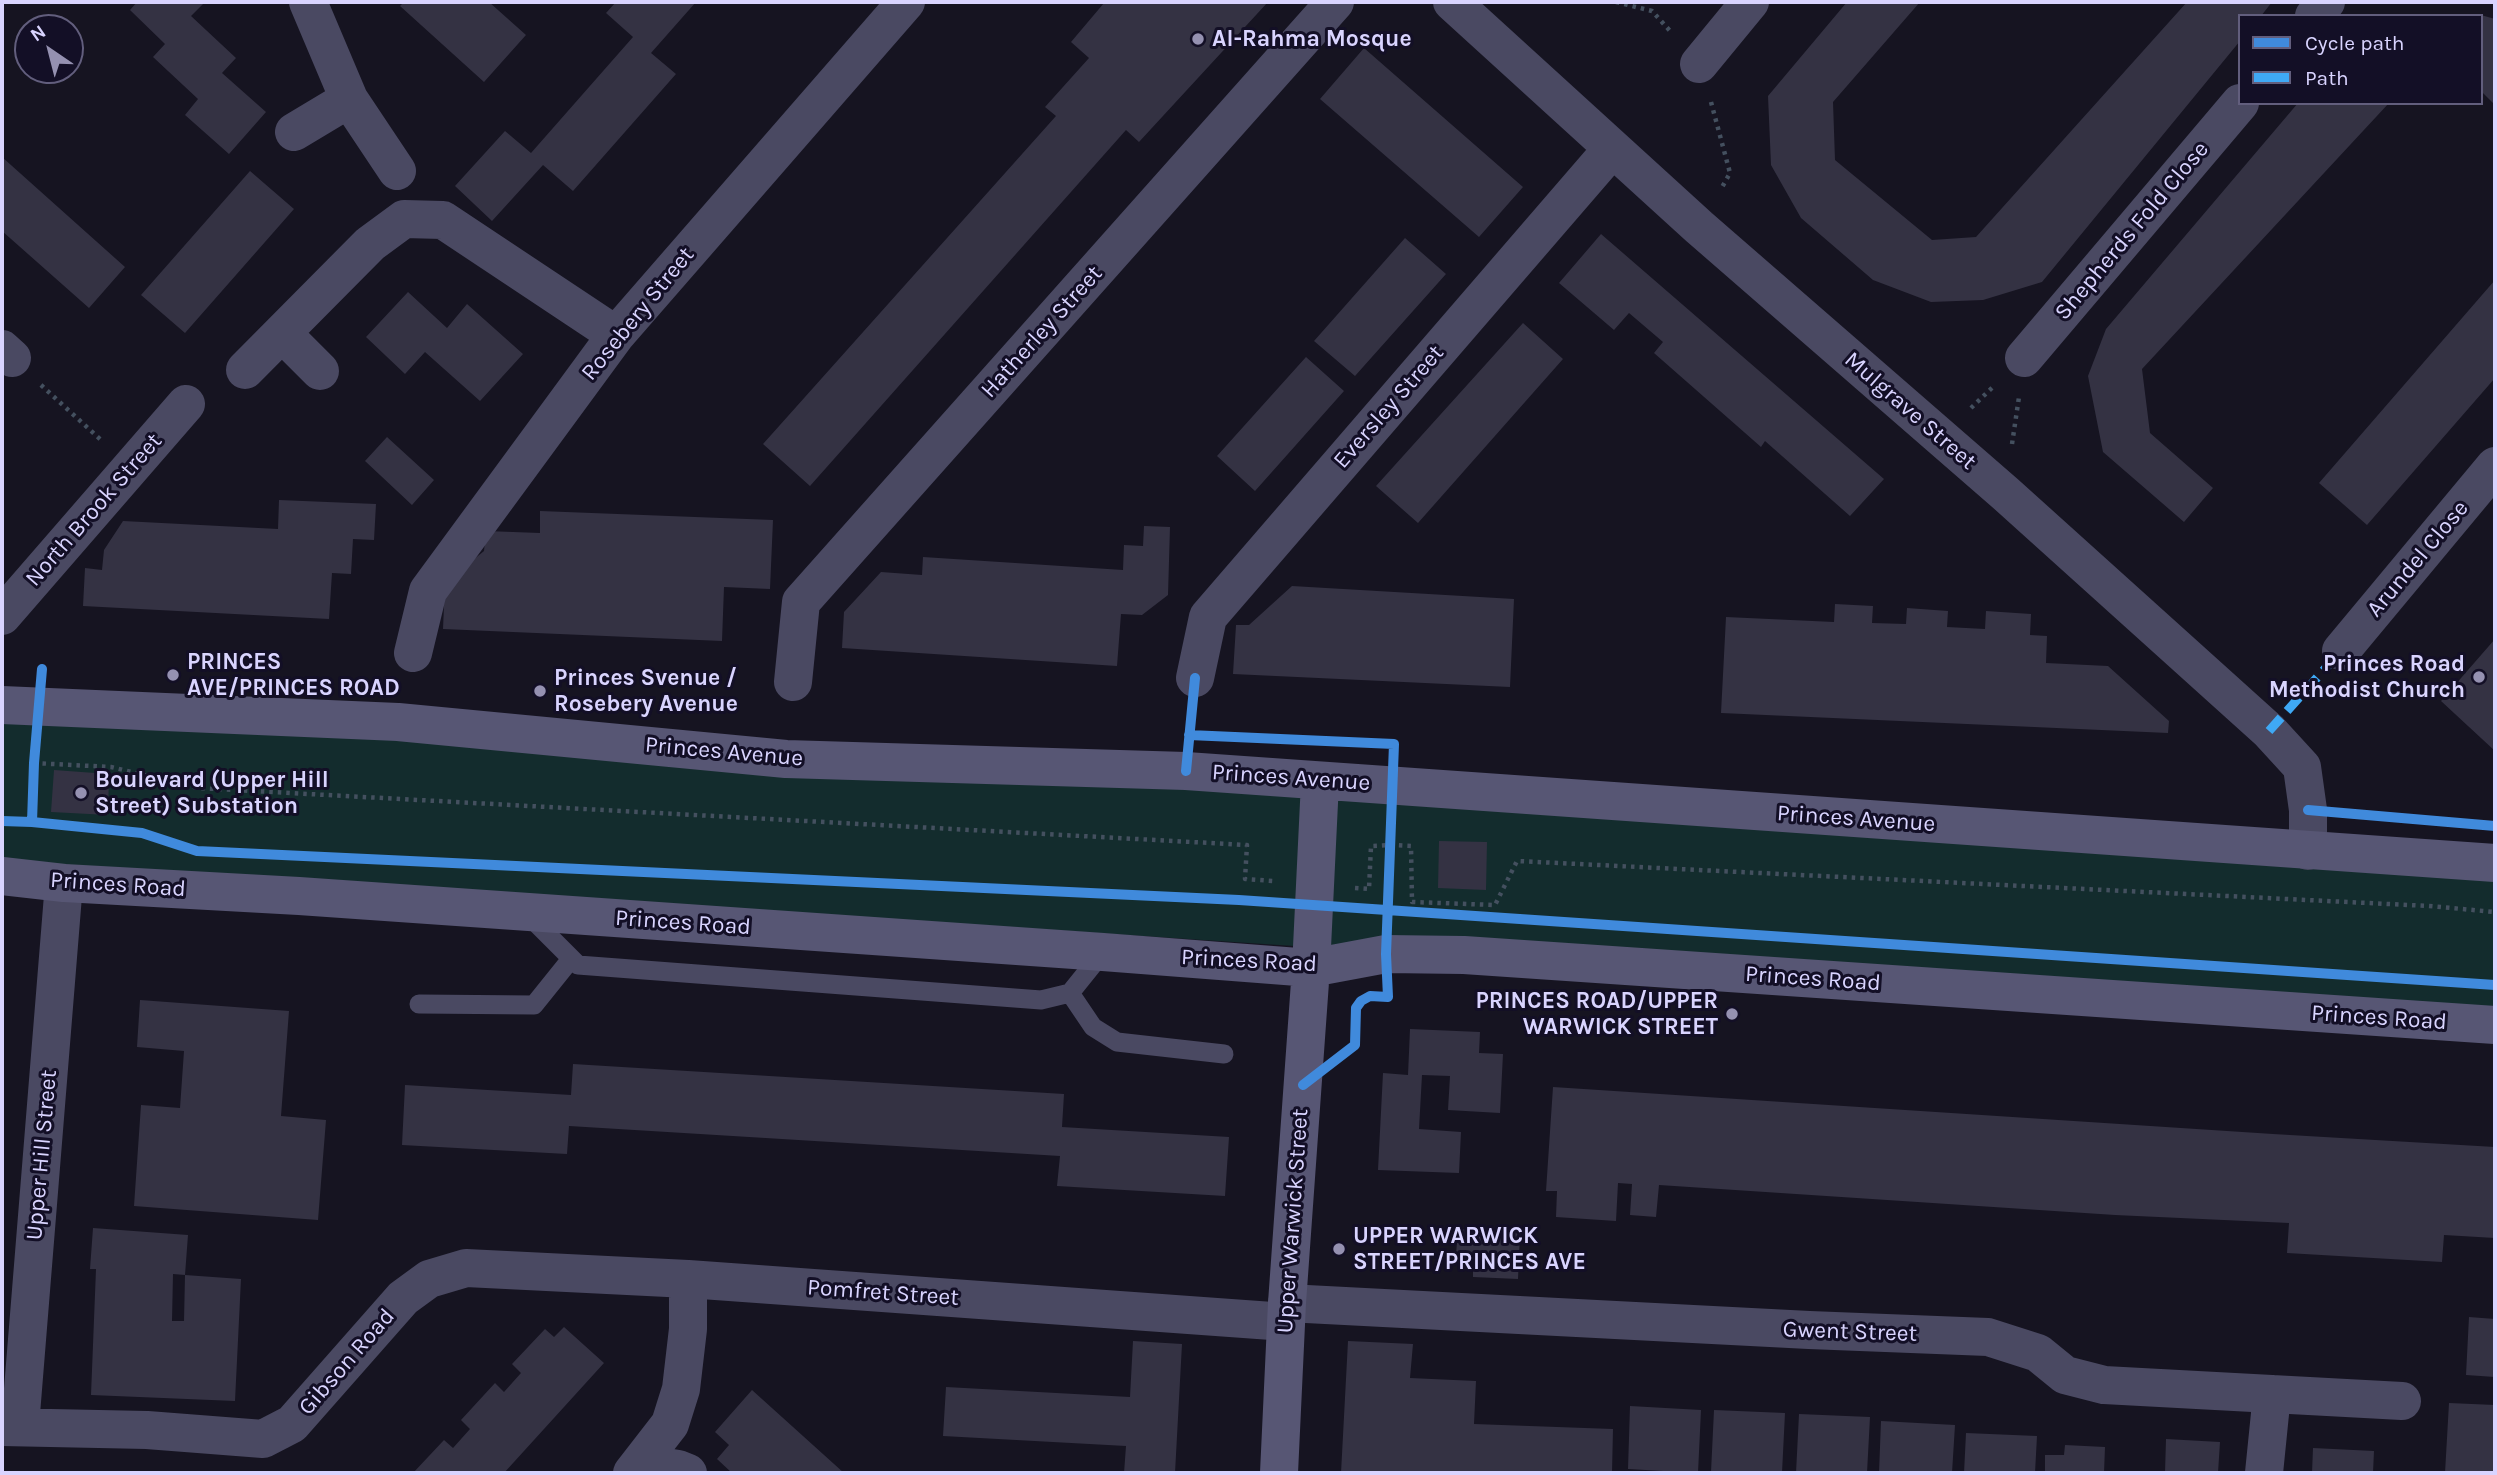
<!DOCTYPE html>
<html>
<head>
<meta charset="utf-8">
<style>
	body { margin:0 }
	#map { position:relative; width:2497px; height:1475px; overflow:hidden; background:#161421; font-family:Karla,sans-serif }
	canvas { display:block }
	.frame { position:absolute; inset:0; border:4px solid #d9d4ff; pointer-events:none }
	.legend { position:absolute; left:2238px; top:14px; width:245px; height:91px; box-sizing:border-box; background:#130f26; border:2px solid #625e7d; margin:0; padding:9px 12px; list-style:none; font-size:21px; color:#d9d4ff }
	.legend li { display:flex; align-items:center; gap:14px; height:35px }
	.legend b { width:35px; border:2px solid #625e7d }
	.north { position:absolute; left:14px; top:14px; width:70px; height:70px; box-sizing:border-box; background:#130f26; border:2px solid #625e7d; border-radius:50%; rotate:325deg; font-size:19px; font-weight:700; line-height:28px; text-align:center; color:#d9d4ff }
	.north::after { content:''; display:block; margin:auto; width:24px; height:32px; background:#9591b1; clip-path:polygon(50% 0,100% 100%,50% 72%,0 100%) }
</style>
</head>
<body>
<div id="map">
<canvas width="2497" height="1475"></canvas>
<div class="frame"></div>
<ul class="legend">
<li><b style="height:9px;background:#408adc"></b>Cycle path</li>
<li><b style="height:9px;background:#3fa9f5"></b>Path</li>
</ul>
<div class="north">N</div>
</div>
<script>
const ctx = document.querySelector('canvas').getContext('2d');
ctx.lineJoin = 'round';
function fill(path, color) { ctx.fillStyle = color; ctx.fill(path, 'evenodd'); }
const toPath = rows => new Path2D(rows.map(r => 'M' + r).join(''));
function strokePath(path, color, width, dash) { ctx.strokeStyle = color; ctx.lineWidth = width; ctx.lineCap = dash ? 'butt' : 'round'; ctx.setLineDash(dash || []); ctx.stroke(path); }
function label(font, color, halo, rows, align = 'center') {
  ctx.font = font + ' Karla,sans-serif'; ctx.lineWidth = 6; ctx.setLineDash([]); ctx.textBaseline = 'middle'; ctx.strokeStyle = halo; ctx.fillStyle = color; for (const [text, x, y, turn = 0] of rows) {
    ctx.save(); ctx.translate(x, y); ctx.rotate((+turn || 0) * Math.PI / 180); ctx.textAlign = isNaN(turn) ? turn : align; if (halo) ctx.strokeText(text, 0, 0); ctx.fillText(text, 0, 0); ctx.restore();
  }
}
const green = toPath([
	[2,705,2495,863,2495,1025,2,861]
]);
const building = toPath([
	[137,2,205,2,191,16,236,58,222,73,266,112,229,154,185,115,198,99,153,57,165,44,130,10],
	[404,2,489,2,526,35,484,82,400,6],
	[616,2,696,2,651,53,676,74,573,191,543,165,492,221,455,186,505,131,531,153,633,37,606,13],
	[1102,2,1268,2,1139,142,1126,130,810,486,763,444,1056,116,1045,107,1089,58,1071,42,1104,3],
	[1847,2,1920,2,1833,102,1835,160,1932,240,1976,237,2187,2,2272,2,2261,16,2240,16,2240,41,2042,282,1983,300,1931,302,1873,280,1801,218,1771,165,1768,96],
	[2481,15,2495,19,2495,105,2481,91],
	[1364,48,1523,187,1479,237,1320,99],
	[2298,103,2389,103,2142,369,2150,433,2213,488,2184,522,2103,452,2088,376,2106,329],
	[2,157,125,267,89,308,2,231],
	[250,171,294,209,185,333,141,295],
	[1601,234,1884,479,1850,516,1765,441,1761,447,1654,353,1663,342,1629,313,1614,330,1559,283],
	[1405,238,1446,274,1355,376,1314,341],
	[2495,280,2495,378,2367,525,2319,483],
	[408,292,447,328,467,304,523,354,480,401,425,352,405,374,366,337],
	[1523,323,1563,359,1418,523,1376,486],
	[1306,357,1344,391,1255,491,1217,456],
	[387,437,434,480,412,505,365,461],
	[279,500,376,504,374,540,353,539,351,574,332,573,329,619,83,606,85,568,102,570,104,550,123,521,278,529],
	[540,511,773,520,770,589,724,587,722,641,443,629,445,583,484,551,486,531,540,533],
	[1144,526,1170,527,1168,595,1142,615,1121,614,1117,666,842,648,844,612,881,572,922,575,923,557,1123,570,1124,545,1143,546],
	[1292,586,1514,599,1510,687,1233,674,1236,625,1249,625],
	[1835,604,1873,606,1872,623,1906,624,1907,608,1948,611,1947,627,1985,629,1986,611,2031,614,2030,635,2047,636,2046,663,2108,666,2169,721,2168,733,1721,713,1726,617,1834,622],
	[2495,639,2495,751,2441,701],
	[54,770,109,774,108,815,51,812],
	[1439,841,1487,842,1486,890,1438,888],
	[140,1000,289,1011,281,1116,326,1120,318,1220,134,1206,141,1105,180,1108,184,1051,137,1047],
	[1410,1029,1480,1032,1479,1053,1503,1054,1500,1113,1448,1110,1450,1076,1422,1075,1419,1129,1461,1132,1459,1173,1378,1170,1383,1073,1408,1075],
	[573,1064,1064,1094,1062,1127,1229,1137,1225,1196,1057,1186,1060,1156,569,1126,567,1154,402,1145,405,1085,571,1095],
	[1553,1087,2273,1134,2495,1147,2495,1238,2444,1235,2442,1262,2287,1253,2289,1223,2115,1215,1659,1185,1656,1217,1630,1215,1632,1184,1618,1183,1616,1221,1556,1217,1557,1191,1546,1191],
	[93,1228,188,1235,185,1275,241,1279,235,1401,91,1395,96,1269,90,1269],
	[173,1274,185,1275,184,1321,172,1321],
	[1458,1229,1520,1232,1518,1279,1473,1277,1473,1256,1456,1255],
	[2469,1317,2495,1319,2495,1377,2466,1375],
	[564,1327,604,1363,504,1473,413,1473,444,1440,453,1448,470,1429,461,1420,495,1383,504,1392,521,1373,512,1364,545,1329,554,1337],
	[1133,1341,1182,1344,1175,1473,1124,1473,1126,1446,943,1436,946,1387,1130,1397],
	[1348,1341,1413,1344,1410,1378,1476,1381,1474,1424,1613,1429,1612,1473,1341,1473],
	[752,1390,844,1473,732,1473,717,1459,729,1445,715,1432],
	[2449,1403,2495,1405,2495,1473,2445,1473],
	[1630,1406,1701,1410,1698,1473,1628,1469],
	[1714,1410,1785,1413,1782,1473,1711,1472],
	[1799,1414,1870,1417,1867,1473,1796,1473],
	[1881,1421,1955,1425,1952,1473,1879,1473],
	[1966,1433,2037,1436,2035,1473,1964,1473],
	[2166,1439,2220,1442,2218,1473,2165,1473],
	[2065,1445,2105,1447,2104,1473,2045,1473,2045,1455,2064,1455],
	[2313,1448,2374,1451,2373,1473,2312,1473]
]);
const path = toPath([
	[1616,2,1652,11,1671,32],
	[1711,102,1730,173,1721,189],
	[41,385,101,440],
	[1971,408,1995,385],
	[2012,444,2019,397],
	[34,763,111,767,198,788,1247,845,1245,879,1273,881],
	[1355,888,1369,889,1371,846,1392,845,1411,846,1412,902,1495,905,1517,861,2429,906,2495,912],
	[1355,1045,1356,1008,1359,1003]
]);
const lane = toPath([
	[528,915,578,965,1041,1000,1070,993,1103,952],
	[1070,993,1093,1027,1117,1042,1224,1054],
	[419,1004,534,1005,571,959]
]);
const street = toPath([
	[308,2,349,99,397,171],
	[1452,2,1699,227,2006,494,2269,731,2302,767,2308,810,2308,851],
	[2314,16,2326,2],
	[1699,64,1750,2],
	[294,132,349,99],
	[282,333,320,371],
	[2,349,12,358],
	[2024,358,2240,103],
	[245,370,370,244,404,219,443,220,616,335],
	[2,616,186,404],
	[2341,651,2495,466],
	[413,653,428,591,616,335,906,2],
	[1195,678,1208,617,1612,149],
	[793,682,801,602,1335,2],
	[1287,1303,1809,1330,1988,1337,2038,1353,2065,1375,2104,1385,2402,1401],
	[20,1426,64,883],
	[2,1427,147,1430,263,1439,292,1424,403,1298,429,1279,466,1268,688,1279],
	[641,1463,678,1469,688,1473],
	[632,1473,670,1424,681,1389,688,1329,688,1279,1286,1322],
	[2264,1473,2272,1394]
]);
const secondary = toPath([
	[2,705,398,722,786,759,1186,771,2495,863],
	[2,876,64,883,299,896,1103,952,1311,968,1386,954,1464,955,2495,1025],
	[1279,1473,1287,1303,1311,968,1320,782]
]);
const quiet = toPath([
	[2269,731,2341,651]
]);
const cycleway = toPath([
	[1189,735,1394,744,1386,954,1388,997,1370,996,1361,1001,1356,1008,1355,1045,1303,1085],
	[1186,771,1195,678],
	[2308,810,2495,826],
	[2,821,32,822,34,763,42,669],
	[32,822,142,833,197,851,1239,900,2495,985]
]);
const markers = [
	[1198,39,7,"#9591b1"],
	[173,675,7,"#9591b1"],
	[2479,677,7,"#9591b1"],
	[540,691,7,"#9591b1"],
	[81,793,7,"#9591b1"],
	[1732,1014,7,"#9591b1"],
	[1339,1249,7,"#9591b1"]
];
const poiNames = [
	["Al-Rahma Mosque",1212,39],
	["PRINCES",187,662],
	["AVE/PRINCES ROAD",187,688],
	["Princes Road",2465,664,"right"],
	["Methodist Church",2465,690,"right"],
	["Princes Svenue /",554,678],
	["Rosebery Avenue",554,704],
	["Boulevard (Upper Hill",95,780],
	["Street) Substation",95,806],
	["PRINCES ROAD/UPPER",1718,1001,"right"],
	["WARWICK STREET",1718,1027,"right"],
	["UPPER WARWICK",1353,1236],
	["STREET/PRINCES AVE",1353,1262]
];
const streetNames = [
	["Shepherds Fold Close",2132,231,-50],
	["Rosebery Street",638,314,-51],
	["Hatherley Street",1042,332,-48],
	["Eversley Street",1389,407,-49],
	["Mulgrave Street",1910,411,41],
	["North Brook Street",94,510,-49],
	["Arundel Close",2418,559,-50],
	["Princes Avenue",724,752,5],
	["Princes Avenue",1291,778,4],
	["Princes Avenue",1856,819,4],
	["Princes Road",118,885,4],
	["Princes Road",683,923,4],
	["Princes Road",1249,961,3],
	["Princes Road",1813,979,4],
	["Princes Road",2379,1018,4],
	["Upper Hill Street",42,1155,-85],
	["Upper Warwick Street",1293,1221,-86],
	["Pomfret Street",883,1293,4],
	["Gwent Street",1850,1332,2],
	["Gibson Road",347,1362,-49]
];
fill(green, '#132c2d');
fill(building, '#343243');
strokePath(path, '#44505f', 4.5, [3.5, 5]);
strokePath(lane, '#4a4962', 19);
strokePath(street, '#4a4962', 38);
strokePath(secondary, '#575674', 38);
strokePath(quiet, '#3fa9f5', 9, [18, 9]);
strokePath(cycleway, '#408adc', 10);
for (const [x, y, r, color] of markers) { const dot = new Path2D(); dot.arc(x, y, r, 0, 2 * Math.PI); ctx.fillStyle = color; ctx.fill(dot); strokePath(dot, '#130f26', 2.5); }
label('bold 23px', '#d9d4ff', '#130f26', poiNames, 'left');
label('23px', '#d9d4ff', '#130f26', streetNames);
</script>
</body>
</html>
